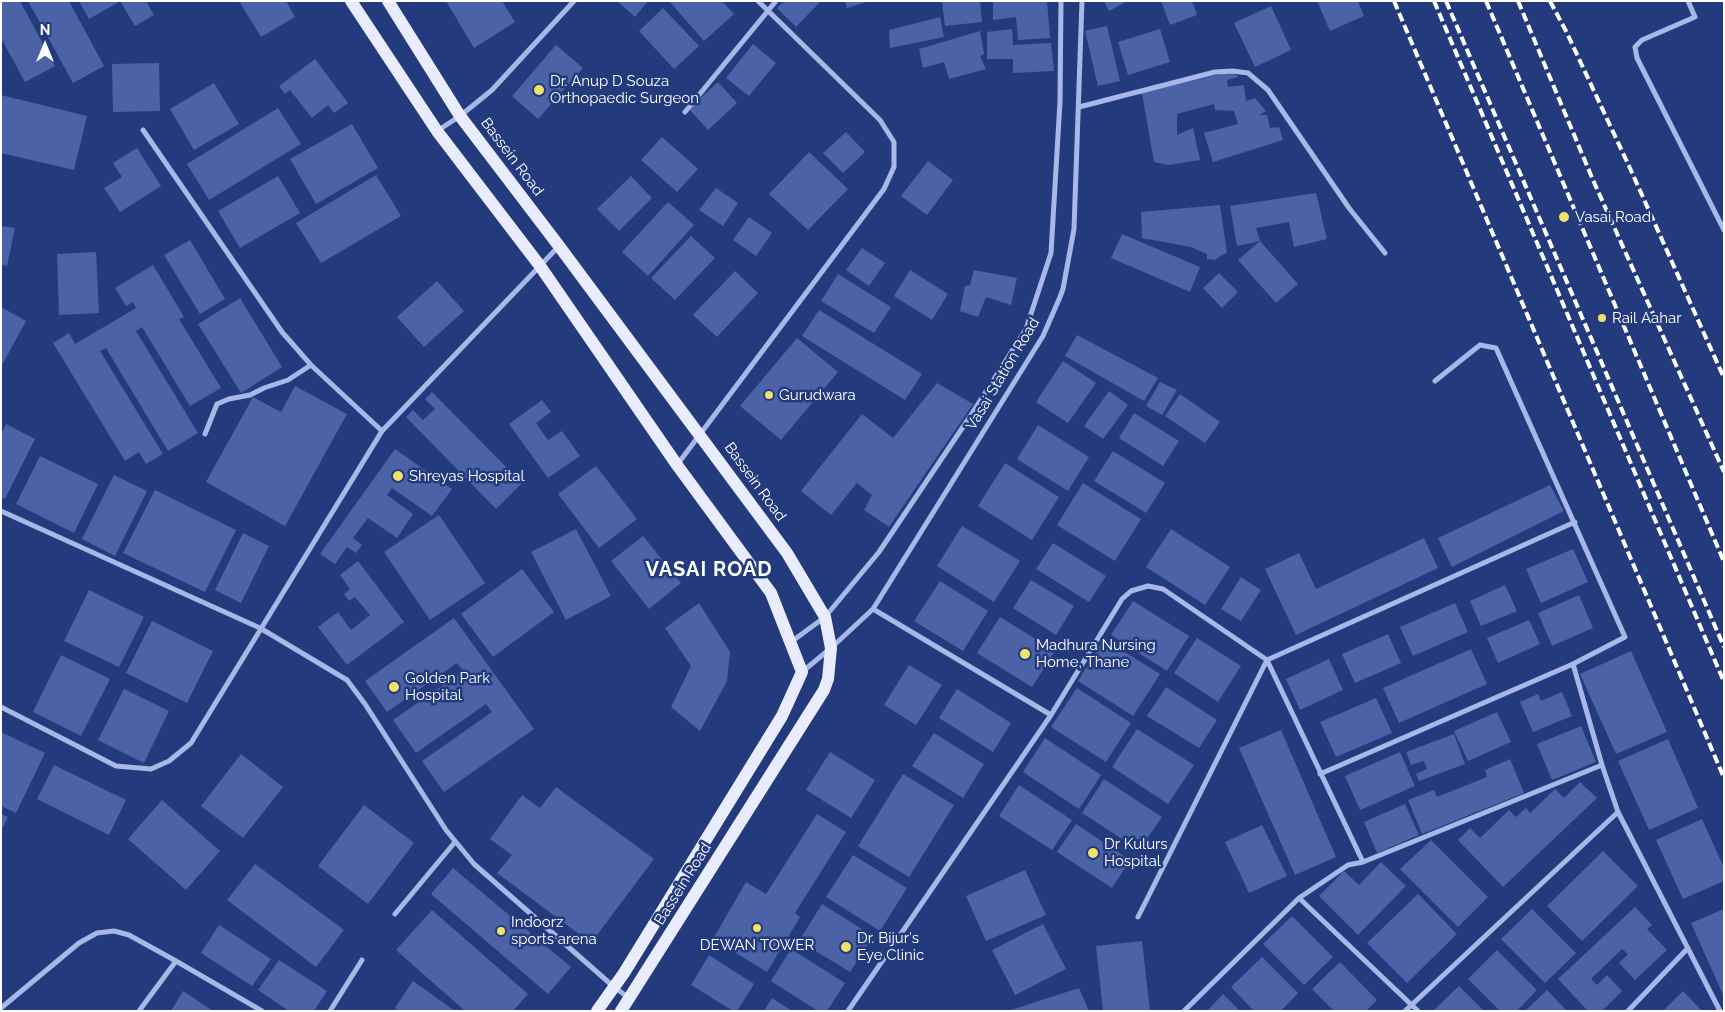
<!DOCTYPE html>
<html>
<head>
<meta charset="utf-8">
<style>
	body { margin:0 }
	#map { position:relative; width:1725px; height:1012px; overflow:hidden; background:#233a7d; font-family:Raleway,sans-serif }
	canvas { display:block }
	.frame { position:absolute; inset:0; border:2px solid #fff; pointer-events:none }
	.north { position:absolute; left:20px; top:20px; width:50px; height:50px; -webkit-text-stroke:4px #233a7d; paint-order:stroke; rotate:0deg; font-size:14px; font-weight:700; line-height:20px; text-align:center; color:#fff }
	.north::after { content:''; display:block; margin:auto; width:18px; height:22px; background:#fff; clip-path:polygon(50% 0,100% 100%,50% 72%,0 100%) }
</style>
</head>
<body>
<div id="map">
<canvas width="1725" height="1012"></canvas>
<div class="frame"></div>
<div class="north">N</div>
</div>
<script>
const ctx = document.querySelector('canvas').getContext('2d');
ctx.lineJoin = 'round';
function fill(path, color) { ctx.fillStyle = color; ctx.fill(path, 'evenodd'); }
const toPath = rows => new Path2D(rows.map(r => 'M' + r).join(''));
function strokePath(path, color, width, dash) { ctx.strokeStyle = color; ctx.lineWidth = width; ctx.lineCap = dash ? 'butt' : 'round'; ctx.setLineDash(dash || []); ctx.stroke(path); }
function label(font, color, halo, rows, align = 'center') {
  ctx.font = font + ' Raleway,sans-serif'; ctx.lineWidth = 5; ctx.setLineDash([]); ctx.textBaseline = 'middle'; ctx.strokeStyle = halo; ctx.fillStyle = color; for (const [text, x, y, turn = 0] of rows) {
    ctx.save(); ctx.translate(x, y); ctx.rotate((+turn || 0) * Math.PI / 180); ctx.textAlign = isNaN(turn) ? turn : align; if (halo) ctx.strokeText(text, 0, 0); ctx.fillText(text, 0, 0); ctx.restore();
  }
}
const building = toPath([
	[1,1,20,1,55,66,25,82,1,38],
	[28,1,69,1,104,66,73,83],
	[79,1,116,1,117,3,89,19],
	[120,1,146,1,154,15,135,26],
	[239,1,286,1,295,17,261,37],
	[446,1,502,1,515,22,474,48],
	[617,1,648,1,635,17],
	[669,1,722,1,734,14,704,41],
	[784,1,821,1,796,27,777,8],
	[845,1,866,1,866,2,847,8],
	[942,1,980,1,982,22,945,26],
	[993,1,1047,1,1050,38,1018,40,1016,17,993,20],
	[1104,1,1127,1,1109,11],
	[1161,1,1192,1,1197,15,1170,25],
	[1317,1,1358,1,1364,16,1330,31],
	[1271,6,1291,50,1255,67,1234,23],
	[663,8,699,46,674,69,639,31],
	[940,17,944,37,890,48,889,30],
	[1107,26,1120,81,1098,86,1085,31],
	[1012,29,1013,45,1051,43,1054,71,1013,73,1013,59,987,59,987,32],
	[1160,29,1170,62,1128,75,1118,42],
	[980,31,984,54,980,56,986,69,949,79,944,62,923,68,919,49],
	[753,44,776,63,749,96,726,78],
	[556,45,583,68,538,119,512,96],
	[315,59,348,103,334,113,328,105,312,118,290,90,285,94,279,86],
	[159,63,160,111,113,112,112,64],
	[1233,71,1238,77,1227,80,1228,87,1244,85,1246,101,1255,98,1266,111,1259,115,1267,115,1270,128,1279,127,1283,140,1213,162,1204,133,1238,124,1234,111,1215,110,1214,104,1177,114,1177,135,1193,128,1200,160,1168,165,1154,162,1142,93],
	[718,82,737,103,708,130,689,109],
	[214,83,239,124,194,150,170,109],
	[1,95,87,116,74,170,1,153],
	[278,108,301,144,209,200,187,164],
	[352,124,378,168,316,204,290,159],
	[846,132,865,152,843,173,823,153],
	[662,137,698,169,677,192,641,160],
	[137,148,161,186,120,212,104,188,122,177,113,163],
	[809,152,848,189,808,230,769,194],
	[928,161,953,180,927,215,901,196],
	[376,175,401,216,321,263,296,223],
	[278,176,300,213,240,248,218,211],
	[631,176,652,198,619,231,597,209],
	[716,188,738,203,723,226,699,210],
	[1316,193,1327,239,1294,247,1289,222,1256,228,1260,241,1298,284,1276,303,1238,260,1260,241,1237,246,1230,206],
	[668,202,694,225,648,276,622,252],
	[1220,205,1227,253,1220,256,1215,260,1207,259,1207,254,1191,247,1142,238,1141,212],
	[749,217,772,233,756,256,733,240],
	[1,226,15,228,7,266,1,264],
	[1122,234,1200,267,1190,292,1111,258],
	[691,236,715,258,675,300,651,278],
	[190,240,225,299,200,314,164,255],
	[862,248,885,263,869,286,846,270],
	[96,252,99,313,59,315,57,254],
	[153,265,184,317,179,319,221,388,190,406,142,327,136,331,198,433,168,451,106,348,100,351,163,454,146,464,139,452,125,461,53,343,69,333,75,344,136,308,133,302,126,306,115,288],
	[910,270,948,294,932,320,894,296],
	[974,270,1017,278,1011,305,986,297,978,317,960,311,965,286,970,285],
	[735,271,758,293,717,337,693,315],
	[1219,273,1238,292,1222,308,1203,288],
	[838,274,891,307,874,333,821,301],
	[437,281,464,311,424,347,397,317],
	[240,298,282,367,241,393,198,324],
	[1,307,26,321,1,367],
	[819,310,922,374,905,400,802,336],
	[1077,335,1158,378,1144,401,1065,356],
	[797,338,838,372,781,440,740,406],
	[1063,361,1096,383,1068,423,1036,402],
	[1160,382,1177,390,1162,415,1146,406],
	[937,383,973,404,889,527,864,510,872,495,857,483,831,515,801,491,862,414,893,438],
	[295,386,347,414,285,526,206,482,253,397,281,412],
	[1109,391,1128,405,1103,439,1084,426],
	[432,392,522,483,496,509,406,417,413,410,423,420,435,409,425,399],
	[1180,394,1220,422,1205,443,1165,416],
	[542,400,551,412,536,423,548,440,562,431,580,456,548,478,509,424],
	[1134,413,1179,441,1163,466,1119,438],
	[6,424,35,439,5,499,1,497,1,434],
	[1038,425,1089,457,1068,491,1017,459],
	[395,449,452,489,432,516,392,488,387,495,413,514,397,538,368,518,353,538,362,545,356,553,347,547,335,564,320,554],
	[1113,451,1165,483,1146,513,1094,481],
	[40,456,98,484,74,533,16,504],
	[1005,463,1059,497,1032,540,978,506],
	[596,466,637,519,599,548,558,494],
	[114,475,147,491,115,556,82,539],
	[1083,483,1141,519,1115,561,1057,525],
	[1550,485,1564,511,1452,567,1438,538],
	[155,490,236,530,205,592,123,553],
	[439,515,485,583,430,620,384,552],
	[962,526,1020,561,994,602,937,566],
	[576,529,611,596,566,620,531,552],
	[1171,529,1230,567,1205,605,1146,567],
	[243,533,269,546,241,603,215,590],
	[643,536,681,583,649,609,611,561],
	[1424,538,1438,568,1296,635,1265,569,1299,553,1316,589],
	[1053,543,1106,576,1089,602,1036,569],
	[1573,549,1588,582,1541,603,1526,569],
	[358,561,404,622,347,665,318,627,338,612,351,630,370,615,355,597,349,601,344,594,350,589,340,575],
	[522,569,554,612,493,657,461,614],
	[1241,577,1261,590,1241,621,1221,609],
	[1031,580,1074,606,1056,635,1013,608],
	[940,581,988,611,963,651,914,621],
	[1505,585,1517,611,1481,626,1470,601],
	[89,590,144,617,119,667,64,641],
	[1579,595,1593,628,1552,646,1538,613],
	[1133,601,1189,636,1167,671,1111,635],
	[699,603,730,652,727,681,700,731,671,707,691,666,665,628],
	[1455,603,1468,632,1413,656,1400,627],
	[1000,617,1055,651,1032,687,977,653],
	[454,618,534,729,444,792,422,761,492,712,486,704,416,753,393,720,463,671,457,663,387,712,365,681],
	[1529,620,1540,644,1498,663,1487,638],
	[152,621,213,651,187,703,126,673],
	[1388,634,1401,663,1355,683,1342,654],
	[1197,638,1241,666,1218,702,1174,673],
	[1104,639,1160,674,1133,716,1078,681],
	[1471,649,1487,684,1399,723,1383,688],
	[1631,651,1667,732,1616,754,1580,674],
	[61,655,110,679,81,736,33,712],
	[1329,659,1343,690,1300,710,1286,679],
	[909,665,942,685,916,725,884,705],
	[1166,687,1217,720,1199,748,1147,716],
	[1077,688,1131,723,1106,762,1051,727],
	[124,689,169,711,144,763,98,740],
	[957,689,1011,723,993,752,939,718],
	[1562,692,1572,716,1533,732,1520,702,1538,694,1541,701],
	[1376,698,1392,733,1336,757,1320,722],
	[1497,712,1511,742,1468,761,1454,731],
	[1581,726,1596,762,1552,780,1537,744],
	[1137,729,1194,765,1168,804,1112,767],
	[1281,730,1336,857,1295,875,1239,748],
	[1,732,45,753,16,813,1,806],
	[934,733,984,764,963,798,912,766],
	[1454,734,1465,764,1419,781,1416,774,1427,769,1424,761,1411,765,1406,752],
	[1045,738,1101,775,1079,809,1023,772],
	[1668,739,1698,808,1649,830,1618,761],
	[830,752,875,780,851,818,806,790],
	[1400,752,1415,786,1360,810,1345,776],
	[241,754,283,787,243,838,201,806],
	[1510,759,1524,793,1422,834,1408,800,1434,790,1437,797,1487,777,1485,770],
	[54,765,126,800,109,835,37,799],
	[903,774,954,805,909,877,858,846],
	[1104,779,1162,817,1139,850,1082,813],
	[1580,782,1597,798,1503,887,1458,840,1470,828,1480,838,1509,810,1516,817,1526,808,1530,813,1555,789,1564,798],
	[1019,785,1072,820,1052,850,999,816],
	[556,787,654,859,591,943,497,873,512,855,490,839,522,795,540,808],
	[162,800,220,851,186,890,128,839],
	[1405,804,1419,835,1377,853,1364,822],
	[364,805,414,843,368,904,318,866],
	[1,814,8,817,1,831],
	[817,814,846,832,795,913,800,917,767,972,713,939,746,882,766,894],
	[1702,819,1724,868,1724,881,1683,899,1656,840],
	[1076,824,1130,860,1112,888,1057,852],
	[1262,825,1287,876,1249,893,1225,842],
	[1431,840,1488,897,1458,927,1400,869],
	[1603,851,1638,886,1582,941,1547,906],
	[853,855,907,888,880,931,826,897],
	[1381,862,1406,886,1358,935,1319,896,1344,871,1359,885],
	[255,864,344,930,316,967,227,900],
	[453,868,571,967,548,994,431,894],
	[1025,870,1046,915,986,941,966,896],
	[1418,894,1457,934,1407,983,1367,943],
	[822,904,873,936,850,972,799,941],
	[1635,907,1652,925,1647,929,1667,950,1635,980,1619,963,1628,954,1622,949,1591,979,1597,985,1607,975,1622,991,1602,1011,1588,1011,1558,979],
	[1532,909,1576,953,1545,983,1501,939],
	[1724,909,1724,997,1691,923],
	[432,910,528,994,513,1011,465,1011,396,950],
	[1292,916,1333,957,1304,985,1263,944],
	[1043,924,1066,969,1015,995,992,950],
	[219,925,271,959,252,986,201,953],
	[1142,941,1150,1011,1103,1011,1096,946],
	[791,949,845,983,827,1011,818,1011,771,981],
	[1497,950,1537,990,1517,1011,1500,1011,1468,979],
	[709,955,754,984,737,1011,733,1011,691,985],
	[1262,957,1298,993,1281,1011,1254,1011,1231,987],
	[279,960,327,991,314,1011,289,1011,258,990],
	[1340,962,1377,1000,1366,1011,1334,1011,1312,989],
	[413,981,455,1011,399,1011,395,1008],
	[1459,986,1484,1011,1433,1011],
	[1079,988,1089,1011,1011,1011,1011,1010],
	[1547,990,1567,1011,1525,1011],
	[183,991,213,1011,171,1011],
	[1683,991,1702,1011,1663,1011],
	[1223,994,1240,1011,1207,1011],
	[772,998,792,1011,764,1011]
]);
const street = toPath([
	[1688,1,1695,17,1642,40,1635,47,1637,58,1724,230],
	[1079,107,1215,72,1233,71,1248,73,1268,90,1349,208,1385,253],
	[685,112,776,1],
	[143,130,282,332,311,365,382,431],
	[437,131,460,116,492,90,574,1],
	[205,434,217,404,229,399,250,395,264,388,288,380,311,365],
	[677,465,884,189,894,167,894,142,880,120,758,1],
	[1,511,260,628,347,680,365,704,446,830,474,864,614,987,629,998],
	[873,609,1051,715],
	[791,642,825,617,879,552,971,415,1026,329,1051,253,1060,102,1061,1],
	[1267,660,1363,862],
	[1573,664,1602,765,1618,812,1720,1011],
	[802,672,831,648,873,609,1043,336,1060,297,1063,289,1074,229,1082,1],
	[1,707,116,766,151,769,169,761,191,743,382,431,559,246],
	[1320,774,1573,664,1625,637,1496,348,1480,345,1435,381],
	[1299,898,1418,1011],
	[395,914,455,842],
	[1138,917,1267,660],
	[1,1008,79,943,97,933,114,931,129,935,176,961,262,1011],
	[139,1011,176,961],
	[330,1011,362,960],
	[848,1011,1051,715,1122,599,1131,591,1148,586,1163,589,1267,660,1575,522],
	[1184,1011,1299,898,1348,865,1363,862,1602,765],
	[1405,1011,1618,812],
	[1628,1011,1688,948]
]);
const primary = toPath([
	[351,1,437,131,540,266,677,465,771,593,802,672,782,716,624,973,597,1011],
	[388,1,460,116,559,246,787,553,825,617,831,648,828,679,824,690,621,1011]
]);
const rail = toPath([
	[1394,1,1724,778],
	[1434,1,1724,682],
	[1446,1,1724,647],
	[1486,1,1724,562],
	[1518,1,1593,180,1724,472],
	[1550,1,1566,31,1629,166,1724,378]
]);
const markers = [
	[539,90,6,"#f0e26a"],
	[1564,217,6,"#f0e26a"],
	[1602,318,5,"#f0e26a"],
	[769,395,5,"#f0e26a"],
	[398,476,6,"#f0e26a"],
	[1025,654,6,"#f0e26a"],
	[394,687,6,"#f0e26a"],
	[1093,853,6,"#f0e26a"],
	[757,928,5,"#f0e26a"],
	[501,931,5,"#f0e26a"],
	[846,947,6,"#f0e26a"]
];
const poiNames = [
	["Dr. Anup D Souza",550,81],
	["Orthopaedic Surgeon",550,98],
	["Vasai Road",1575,217],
	["Rail Aahar",1612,318],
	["Gurudwara",779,395],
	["Shreyas Hospital",409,476],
	["Madhura Nursing",1036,645],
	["Home, Thane",1036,662],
	["Golden Park",405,678],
	["Hospital",405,695],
	["Dr Kulurs",1104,844],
	["Hospital",1104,861],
	["Indoorz",511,922],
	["sports arena",511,939],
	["Dr. Bijur's",857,938],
	["Eye Clinic",857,955],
	["DEWAN TOWER",757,945,"center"]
];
const streetNames = [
	["Bassein Road",512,157,53],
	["Vasai Station Road",1003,374,-59],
	["Bassein Road",755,482,54],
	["Bassein Road",683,884,-58]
];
const districtNames = [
	["VASAI ROAD",709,570]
];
fill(building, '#4b63a6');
strokePath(street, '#a7b8e6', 5);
strokePath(primary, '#e8ecfd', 12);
strokePath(rail, '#fff', 4, [9, 4]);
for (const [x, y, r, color] of markers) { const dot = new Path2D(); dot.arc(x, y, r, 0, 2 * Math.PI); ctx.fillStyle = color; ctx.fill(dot); strokePath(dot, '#233a7d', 2); }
label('15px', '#fff', '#233a7d', poiNames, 'left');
label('15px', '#fff', '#233a7d', streetNames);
ctx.letterSpacing = '1px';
label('bold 20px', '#fff', '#233a7d', districtNames);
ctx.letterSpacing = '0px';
</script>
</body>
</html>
